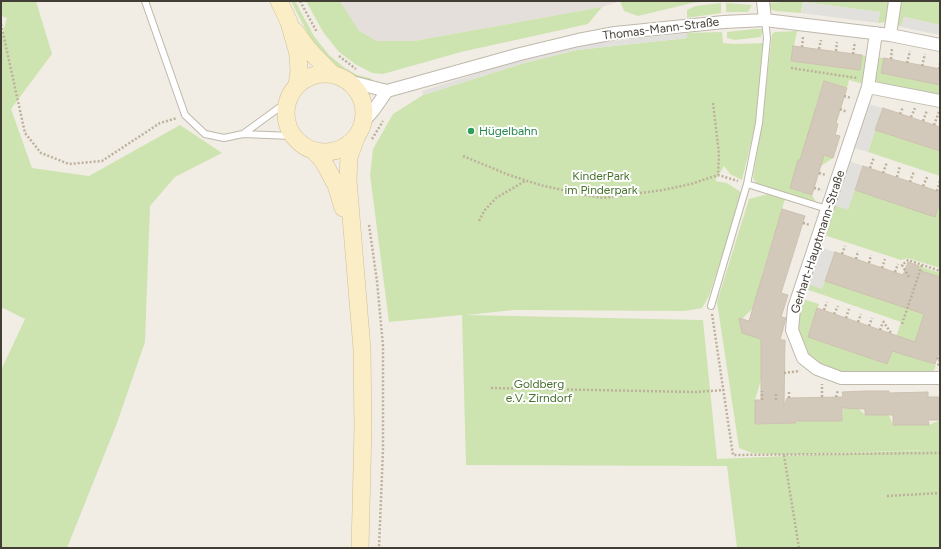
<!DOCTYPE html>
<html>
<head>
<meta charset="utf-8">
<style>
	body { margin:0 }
	#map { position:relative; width:941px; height:549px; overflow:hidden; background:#f1ede5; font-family:Figtree,sans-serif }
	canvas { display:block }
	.frame { position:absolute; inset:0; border:2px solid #433e35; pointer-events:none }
</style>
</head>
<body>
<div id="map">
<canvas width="941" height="549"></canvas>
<div class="frame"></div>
</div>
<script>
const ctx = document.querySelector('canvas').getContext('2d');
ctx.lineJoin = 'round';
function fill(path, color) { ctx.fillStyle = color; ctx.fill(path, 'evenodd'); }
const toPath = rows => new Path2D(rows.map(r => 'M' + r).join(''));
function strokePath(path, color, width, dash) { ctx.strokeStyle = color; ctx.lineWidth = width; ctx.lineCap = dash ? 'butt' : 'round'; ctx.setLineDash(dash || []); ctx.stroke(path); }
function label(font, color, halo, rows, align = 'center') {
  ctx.font = font + ' Figtree,sans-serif'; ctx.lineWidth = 4; ctx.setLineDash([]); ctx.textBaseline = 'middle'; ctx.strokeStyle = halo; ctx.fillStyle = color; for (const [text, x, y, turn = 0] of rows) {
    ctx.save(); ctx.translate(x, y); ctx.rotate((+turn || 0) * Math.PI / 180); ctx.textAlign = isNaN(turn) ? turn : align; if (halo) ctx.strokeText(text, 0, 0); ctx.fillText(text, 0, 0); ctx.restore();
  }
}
const industrial = toPath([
	[340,1,620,1,602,7,414,41,377,41,359,32]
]);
const green = toPath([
	[1,1,36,1,52,54,11,109,32,168,89,176,180,125,222,153,175,177,150,206,145,342,117,423,67,548,1,548,1,370,25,319,1,307,1,39,7,18,1,16],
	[291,1,295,1,314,36,329,55,345,68,357,75,370,78,372,79,371,81,357,78,342,71,327,57,310,38],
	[306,1,340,1,359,31,377,41,414,41,602,7,588,24,461,52,383,74,372,73,355,64,339,52,323,32],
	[620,1,709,1,692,3,638,16,624,11],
	[795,1,889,1,887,17,885,22,878,23,880,12,803,2,801,13,775,11,770,9,769,3],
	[900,1,940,1,940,25,904,17,901,27,898,24],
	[721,3,721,13,687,18,687,10,695,6],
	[726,3,752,5,748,12,726,12],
	[755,29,763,29,761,37,735,40,727,38,727,32],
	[797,31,791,61,860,70,862,55,867,56,863,84,849,80,847,88,824,81,815,109,826,120,812,152,833,158,821,166,798,160,790,188,812,195,816,202,757,184,753,178,762,123,772,34,775,32],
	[722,32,723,43,735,44,764,43,756,122,742,180,730,174,724,166,715,181,727,183,742,193,709,296,702,308,685,311,514,310,466,315,703,320,717,459,924,450,784,455,752,453,739,448,717,302,749,199,768,194,785,199,762,275,760,286,753,308,742,319,741,324,756,337,762,339,761,380,755,400,755,424,796,423,804,414,816,421,842,421,843,409,850,408,858,408,865,415,889,415,893,425,929,425,940,420,940,548,737,548,727,466,466,465,462,315,389,322,370,175,373,149,393,114,423,95,524,63,577,50,687,38,687,33],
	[877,57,884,58,881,73,940,85,940,98,878,84,874,79],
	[875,130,940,151,940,176,868,152],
	[855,190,935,216,940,201,940,268,908,258,901,260,824,235,834,205],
	[919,266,940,273,940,277,936,276,911,356,936,365,933,373,842,374,819,366,805,352,797,329,798,311,803,299,819,304,808,337,887,364,901,322,806,289,808,284,825,281,915,279]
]);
const parking = toPath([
	[803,2,880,12,878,23,801,13],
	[904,17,940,25,940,35,901,27],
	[687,33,687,38,577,50,524,63,423,95,422,91,522,59,576,45],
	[868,104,883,108,868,152,854,148],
	[849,161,863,166,848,210,834,205],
	[820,247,835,252,822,289,808,284]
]);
const building = toPath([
	[793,46,862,55,860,70,791,61,793,46],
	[884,58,940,69,940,85,881,73,884,58],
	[824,81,847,88,836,123,838,124,835,135,840,136,833,158,824,155,812,195,790,188,798,160,800,160,824,81],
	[883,108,940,127,940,151,875,130,883,108],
	[863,166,940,192,940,201,935,217,855,190,863,166],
	[782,209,805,216,781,293,788,295,781,317,786,318,780,340,785,340,784,406,787,398,843,397,842,392,865,391,889,391,889,393,928,392,928,397,940,397,940,420,928,420,929,425,893,425,893,415,865,415,865,409,842,408,842,421,796,421,796,423,755,424,755,400,761,400,761,339,742,333,739,318,749,321,782,209],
	[835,252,903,275,908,262,919,266,918,270,940,277,940,350,935,364,892,351,887,364,808,337,817,308,915,342,919,330,924,314,825,281,835,252]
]);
const path = toPath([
	[300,1,317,32],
	[1,24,25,133,41,153,69,164,102,161,160,123,177,118],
	[802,47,803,37],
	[819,49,821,40],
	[836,51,837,42],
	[853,54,855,42],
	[339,56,356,69],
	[891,59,892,48],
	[907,63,910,51],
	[922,66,925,54],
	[791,68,857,78],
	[939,69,940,63],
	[844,96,851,98],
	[713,103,719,154,718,175],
	[840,109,847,112],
	[900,114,903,107],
	[911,117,915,108],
	[923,121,927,110],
	[934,125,939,112],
	[372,139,383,121],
	[463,156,509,175,540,185,585,195,603,198,663,190,691,184,718,175,738,181],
	[870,168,874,157],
	[819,173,826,175],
	[883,173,887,162],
	[897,177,900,166],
	[910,182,914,171],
	[923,186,928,175],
	[814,188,822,190],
	[937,191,940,181],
	[479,221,484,211,496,198,525,181],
	[803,223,810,225],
	[369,225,377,281,383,346,383,450,379,548],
	[842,254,845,246],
	[856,259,858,251],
	[869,263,871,255],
	[882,268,885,259],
	[895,272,898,264],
	[909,277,902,265,908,260,940,271],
	[824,310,827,302],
	[712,314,733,455,940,453],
	[834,314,838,306],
	[846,318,849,309],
	[883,321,891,333],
	[858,322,861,314],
	[902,324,922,265],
	[869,326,872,318],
	[880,330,883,322],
	[937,358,940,359,938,366],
	[784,373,800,371],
	[491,388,696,392,724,390],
	[789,392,789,400],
	[822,397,822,384],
	[836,397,838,390],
	[762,400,762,391],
	[776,400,776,392],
	[784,455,799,548],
	[887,496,940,493]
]);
const lane = toPath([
	[145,1,185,115,205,134,224,138,243,134,292,136],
	[243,134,287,102],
	[747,184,827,209],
	[711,306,747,184,759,123,767,38,765,20]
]);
const street = toPath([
	[763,1,765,20],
	[876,33,868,87,794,308,792,330,803,358,817,369,841,378,940,378],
	[890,35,895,1],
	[348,81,387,91,520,54,578,40,615,33,724,22,765,20,890,35,940,45],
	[868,87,940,101],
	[364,121,373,111,387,91]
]);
const secondary = toPath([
	[279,1,289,22,298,54,299,71,297,85],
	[295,31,309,50,333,75],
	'286 113a39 39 0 1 1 78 0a39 39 0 1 1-78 0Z',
	[356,138,349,157,348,180,362,349,363,428,360,548],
	[315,152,323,161,336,185,343,208]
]);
const markers = [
	[471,131,4,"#2e9e5b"]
];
const streetNames = [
	["Thomas-Mann-Straße",661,29,-7],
	["Gerhart-Hauptmann-Straße",818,242,-72]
];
const leisureNames = [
	["Hügelbahn",479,131]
];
const parkNames = [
	["KinderPark",601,176],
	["im Pinderpark",601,190],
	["Goldberg",539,384],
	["e.V. Zirndorf",539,398]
];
fill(industrial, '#e4dfda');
fill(green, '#cee4b0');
fill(parking, '#e2e0dd');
fill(building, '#d2c9bb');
strokePath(building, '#cdc0af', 1);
strokePath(lane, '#bfb8ab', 8);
strokePath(street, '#bfb8ab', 14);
strokePath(secondary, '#cfbf97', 18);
strokePath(path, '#bdb09b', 2.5, [2, 2]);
strokePath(lane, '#fff', 6);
strokePath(street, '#fff', 12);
strokePath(secondary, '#fbedc6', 17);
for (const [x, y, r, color] of markers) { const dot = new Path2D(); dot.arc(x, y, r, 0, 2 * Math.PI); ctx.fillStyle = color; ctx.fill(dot); strokePath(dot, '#fff', 1.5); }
label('12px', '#433e35', '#fff', streetNames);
label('12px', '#27864d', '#fff', leisureNames, 'left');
label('12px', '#48712c', '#fff', parkNames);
</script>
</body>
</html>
